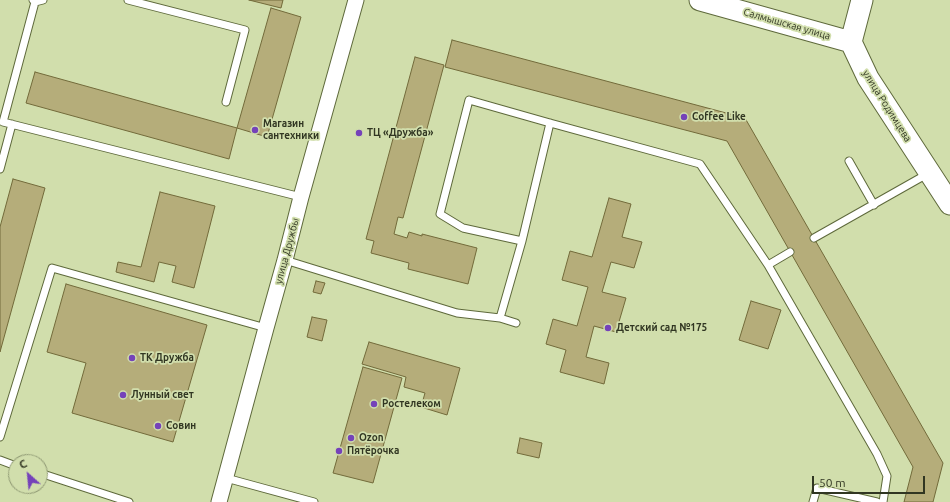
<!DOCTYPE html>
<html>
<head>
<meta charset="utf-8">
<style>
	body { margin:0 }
	#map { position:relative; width:950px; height:502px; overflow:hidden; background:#d1deac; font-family:Ubuntu,sans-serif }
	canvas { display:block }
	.north { position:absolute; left:8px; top:454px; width:40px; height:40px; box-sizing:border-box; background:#d1deac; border:1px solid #919b75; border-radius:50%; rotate:333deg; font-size:11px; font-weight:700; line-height:16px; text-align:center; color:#313622 }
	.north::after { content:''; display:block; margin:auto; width:14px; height:18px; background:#7542b9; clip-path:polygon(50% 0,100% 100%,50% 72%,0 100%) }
	.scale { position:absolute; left:812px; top:476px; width:113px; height:18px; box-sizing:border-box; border:2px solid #313622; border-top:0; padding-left:5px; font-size:12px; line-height:14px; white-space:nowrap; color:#313622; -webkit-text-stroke:3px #d1deac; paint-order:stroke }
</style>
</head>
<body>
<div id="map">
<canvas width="950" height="502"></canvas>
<div class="north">С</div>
<div class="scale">50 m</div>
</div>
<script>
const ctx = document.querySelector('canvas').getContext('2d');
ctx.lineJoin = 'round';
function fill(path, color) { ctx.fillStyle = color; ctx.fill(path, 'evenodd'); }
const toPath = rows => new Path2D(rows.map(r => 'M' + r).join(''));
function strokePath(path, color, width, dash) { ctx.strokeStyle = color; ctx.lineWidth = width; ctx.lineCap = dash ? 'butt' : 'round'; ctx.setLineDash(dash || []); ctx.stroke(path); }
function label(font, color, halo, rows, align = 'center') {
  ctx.font = font + ' Ubuntu,sans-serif'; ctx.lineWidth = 3.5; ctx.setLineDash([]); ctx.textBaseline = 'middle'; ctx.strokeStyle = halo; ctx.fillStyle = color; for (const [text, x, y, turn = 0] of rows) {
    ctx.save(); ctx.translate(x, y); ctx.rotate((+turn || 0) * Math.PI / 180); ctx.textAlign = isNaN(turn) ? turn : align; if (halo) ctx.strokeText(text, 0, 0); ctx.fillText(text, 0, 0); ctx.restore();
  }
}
const building = toPath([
	[249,0,283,0,281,8,249,0],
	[271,8,301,17,267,137,237,128,271,8],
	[452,40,745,118,943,463,933,502,904,502,913,467,727,141,445,67,452,40],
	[415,57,444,65,403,218,398,217,394,234,407,238,409,232,422,236,422,234,477,248,468,284,408,269,409,263,371,253,374,241,366,239,415,57],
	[35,72,237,128,229,159,26,103,35,72],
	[13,179,45,188,0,352,0,227,13,179],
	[160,192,215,206,194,288,172,282,176,266,159,262,154,282,116,272,118,262,141,267,160,192],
	[609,198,631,204,622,237,642,242,634,268,611,262,602,292,626,298,616,332,594,326,586,357,609,363,604,384,560,372,566,350,546,344,553,319,577,326,588,287,562,280,570,251,592,257,609,198],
	[316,281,325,283,321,294,313,292,316,281],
	[66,284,207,325,173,442,72,413,86,363,47,352,66,284],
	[751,301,781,310,768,349,739,340,751,301],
	[312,317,327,320,322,341,307,337,312,317],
	[369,342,460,368,447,415,421,407,425,393,404,387,406,377,362,364,369,342],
	[363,367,402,378,373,483,333,473,363,367],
	[520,438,542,443,539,458,517,453,520,438]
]);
const lane = toPath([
	[33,0,35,2,3,122,301,197],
	[128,0,245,30,226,102],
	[35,2,43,0],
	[849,161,874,205],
	[0,169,12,124],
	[814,238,929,173],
	[522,241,550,123],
	[285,260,457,313,500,318,522,241,463,228,440,214,469,100,550,123,700,164,768,265,790,252],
	[768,265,877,454,887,476,883,502],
	[500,318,516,323],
	[0,437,52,268,266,328],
	[0,460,16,466],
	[40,473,129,502],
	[226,478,314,502],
	[813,502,817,488,877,502]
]);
const street = toPath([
	[219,502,266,328,285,260,301,197,356,0]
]);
const secondary = toPath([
	[700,0,851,42],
	[862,0,851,42,868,78,950,204]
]);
const markers = [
	[684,117,4,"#7542b9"],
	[255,130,4,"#7542b9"],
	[359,133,4,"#7542b9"],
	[608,328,4,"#7542b9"],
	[132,358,4,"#7542b9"],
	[123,395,4,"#7542b9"],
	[374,404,4,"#7542b9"],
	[158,426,4,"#7542b9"],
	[351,438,4,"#7542b9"],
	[339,451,4,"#7542b9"]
];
const streetNames = [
	["Салмышская улица",787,24,16],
	["улица Родимцева",887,106,58],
	["улица Дружбы",287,251,-75]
];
const poiNames = [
	["Coffee Like",692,117],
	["Магазин",263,124],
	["сантехники",263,136],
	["ТЦ «Дружба»",367,133],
	["Детский сад №175",616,328],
	["ТК Дружба",140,358],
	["Лунный свет",131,395],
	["Ростелеком",382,404],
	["Совин",166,426],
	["Ozon",359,438],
	["Пятёрочка",347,451]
];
fill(building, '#b5ad7a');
strokePath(building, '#726a3a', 1);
strokePath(lane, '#5e693b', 9);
strokePath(street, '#5e693b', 17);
strokePath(secondary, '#5e693b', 23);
strokePath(lane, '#fff', 7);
strokePath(street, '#fff', 15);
strokePath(secondary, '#fff', 21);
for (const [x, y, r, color] of markers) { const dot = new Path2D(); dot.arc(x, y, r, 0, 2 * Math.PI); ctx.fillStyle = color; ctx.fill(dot); strokePath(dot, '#d1deac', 1.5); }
label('10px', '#313622', '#d1deac', streetNames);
label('bold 10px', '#313622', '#d1deac', poiNames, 'left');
</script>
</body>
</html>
